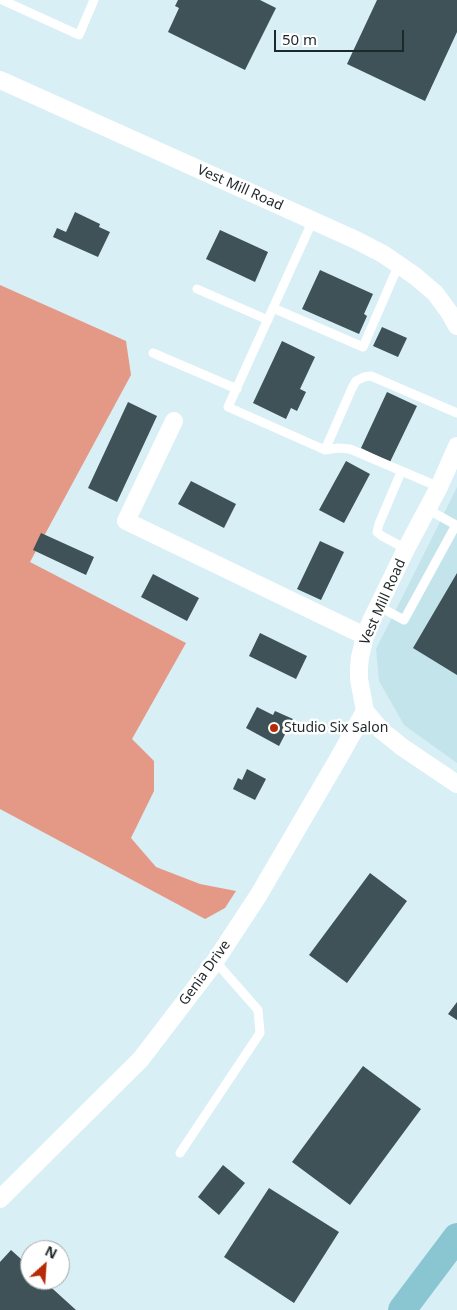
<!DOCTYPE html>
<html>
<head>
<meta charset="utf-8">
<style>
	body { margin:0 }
	#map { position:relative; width:457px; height:1310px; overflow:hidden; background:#d8eff5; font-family:"Noto Sans",sans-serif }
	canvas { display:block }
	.north { position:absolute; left:20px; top:1240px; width:50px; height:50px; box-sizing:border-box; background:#fff; border:1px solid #a5a9a9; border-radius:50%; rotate:26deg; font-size:14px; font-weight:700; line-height:20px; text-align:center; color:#1e2729 }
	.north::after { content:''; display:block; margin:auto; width:18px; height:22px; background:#b62b04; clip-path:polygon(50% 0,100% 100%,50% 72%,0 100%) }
	.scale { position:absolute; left:274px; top:30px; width:130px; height:22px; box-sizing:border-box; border:2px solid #1e2729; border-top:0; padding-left:6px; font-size:15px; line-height:18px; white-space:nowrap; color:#1e2729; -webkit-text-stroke:4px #fff; paint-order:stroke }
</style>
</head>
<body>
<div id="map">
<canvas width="457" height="1310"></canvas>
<div class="north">N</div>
<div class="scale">50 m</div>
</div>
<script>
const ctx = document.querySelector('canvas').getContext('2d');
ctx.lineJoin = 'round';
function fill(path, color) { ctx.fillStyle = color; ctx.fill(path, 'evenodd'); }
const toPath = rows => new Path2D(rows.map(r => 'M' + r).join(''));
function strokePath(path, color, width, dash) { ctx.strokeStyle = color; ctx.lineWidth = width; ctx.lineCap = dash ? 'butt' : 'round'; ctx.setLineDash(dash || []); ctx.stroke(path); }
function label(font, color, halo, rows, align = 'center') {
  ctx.font = font + ' "Noto Sans",sans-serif'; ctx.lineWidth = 5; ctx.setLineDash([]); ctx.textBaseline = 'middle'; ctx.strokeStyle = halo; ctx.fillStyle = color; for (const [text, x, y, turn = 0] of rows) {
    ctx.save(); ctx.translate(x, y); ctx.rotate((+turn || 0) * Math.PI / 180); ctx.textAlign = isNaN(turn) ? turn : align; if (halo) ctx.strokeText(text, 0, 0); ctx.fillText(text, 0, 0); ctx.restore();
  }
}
const built = toPath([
	[457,487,457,763,404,725,379,681,376,649,426,550]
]);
const forest = toPath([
	[0,285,126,341,131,375,30,562,186,643,132,739,154,761,154,791,131,838,156,867,200,884,236,891,225,908,205,919,0,809]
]);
const building = toPath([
	[178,0,260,0,276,8,245,70,168,32,179,8,175,6],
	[377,0,457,0,457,32,425,101,347,64],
	[75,212,100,224,99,227,110,232,98,257,53,237,57,228,66,232],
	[220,230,268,252,255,282,206,259],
	[320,270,373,294,364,314,367,316,359,334,302,309],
	[382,327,407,338,398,357,373,346],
	[282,341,315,357,300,389,306,392,297,411,291,408,286,419,253,403],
	[387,392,417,406,390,462,361,448],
	[128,402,157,416,117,502,88,488],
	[346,461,370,474,344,523,319,510],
	[191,481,236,504,224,528,178,504],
	[41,533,94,557,86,575,33,550],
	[320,541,344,552,321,600,297,589],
	[457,573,457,675,413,648],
	[153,574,199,598,187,621,141,597],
	[260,633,307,656,296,679,249,656],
	[257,707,273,715,275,711,293,719,279,746,246,728],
	[247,769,266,779,255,800,233,789,238,778,242,780],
	[370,873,407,901,347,983,309,955],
	[457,1002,457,1020,448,1014],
	[363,1066,421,1109,350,1205,292,1162],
	[223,1165,245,1183,219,1215,198,1197],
	[269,1188,339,1232,294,1303,224,1257],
	[11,1250,30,1267,30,1280,43,1280,76,1310,0,1310,0,1262]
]);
const service = toPath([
	[2,0,79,35,94,0],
	[313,220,228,407,325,450,338,448,350,449,439,487],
	[197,289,268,320],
	[273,308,363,347,399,264],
	[153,353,237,389],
	[325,450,352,388,356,381,364,377,371,376,457,413],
	[401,472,379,524,377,532,382,536,406,549],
	[378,606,404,620,456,525,427,509],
	[180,1153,260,1033,258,1010,215,961]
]);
const minor = toPath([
	[0,80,356,240,383,254,415,276,435,293,449,312,457,326],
	[174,421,126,521,365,636],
	[457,446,439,487,406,549,371,621,365,636,360,657,359,668,359,679,365,711,381,730,402,747,457,784],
	[0,1199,141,1059,212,966,258,896,338,759,365,711]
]);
const primary = toPath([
	[402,1310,457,1237]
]);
const markers = [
	[274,728,5,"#b62b04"]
];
const streetNames = [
	["Vest Mill Road",240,188,24],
	["Vest Mill Road",383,602,-66],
	["Genia Drive",205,973,-54]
];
const poiNames = [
	["Studio Six Salon",284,728]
];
fill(built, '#c4e4ec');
fill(forest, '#e49987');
fill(building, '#3e5257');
strokePath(service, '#fff', 9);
strokePath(minor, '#fff', 18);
strokePath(primary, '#8ac5d2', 28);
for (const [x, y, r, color] of markers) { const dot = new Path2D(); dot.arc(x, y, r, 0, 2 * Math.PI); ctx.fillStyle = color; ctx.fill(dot); strokePath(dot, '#fff', 2); }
label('14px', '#1e2729', '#fff', streetNames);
label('14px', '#1e2729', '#fff', poiNames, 'left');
</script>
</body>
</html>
